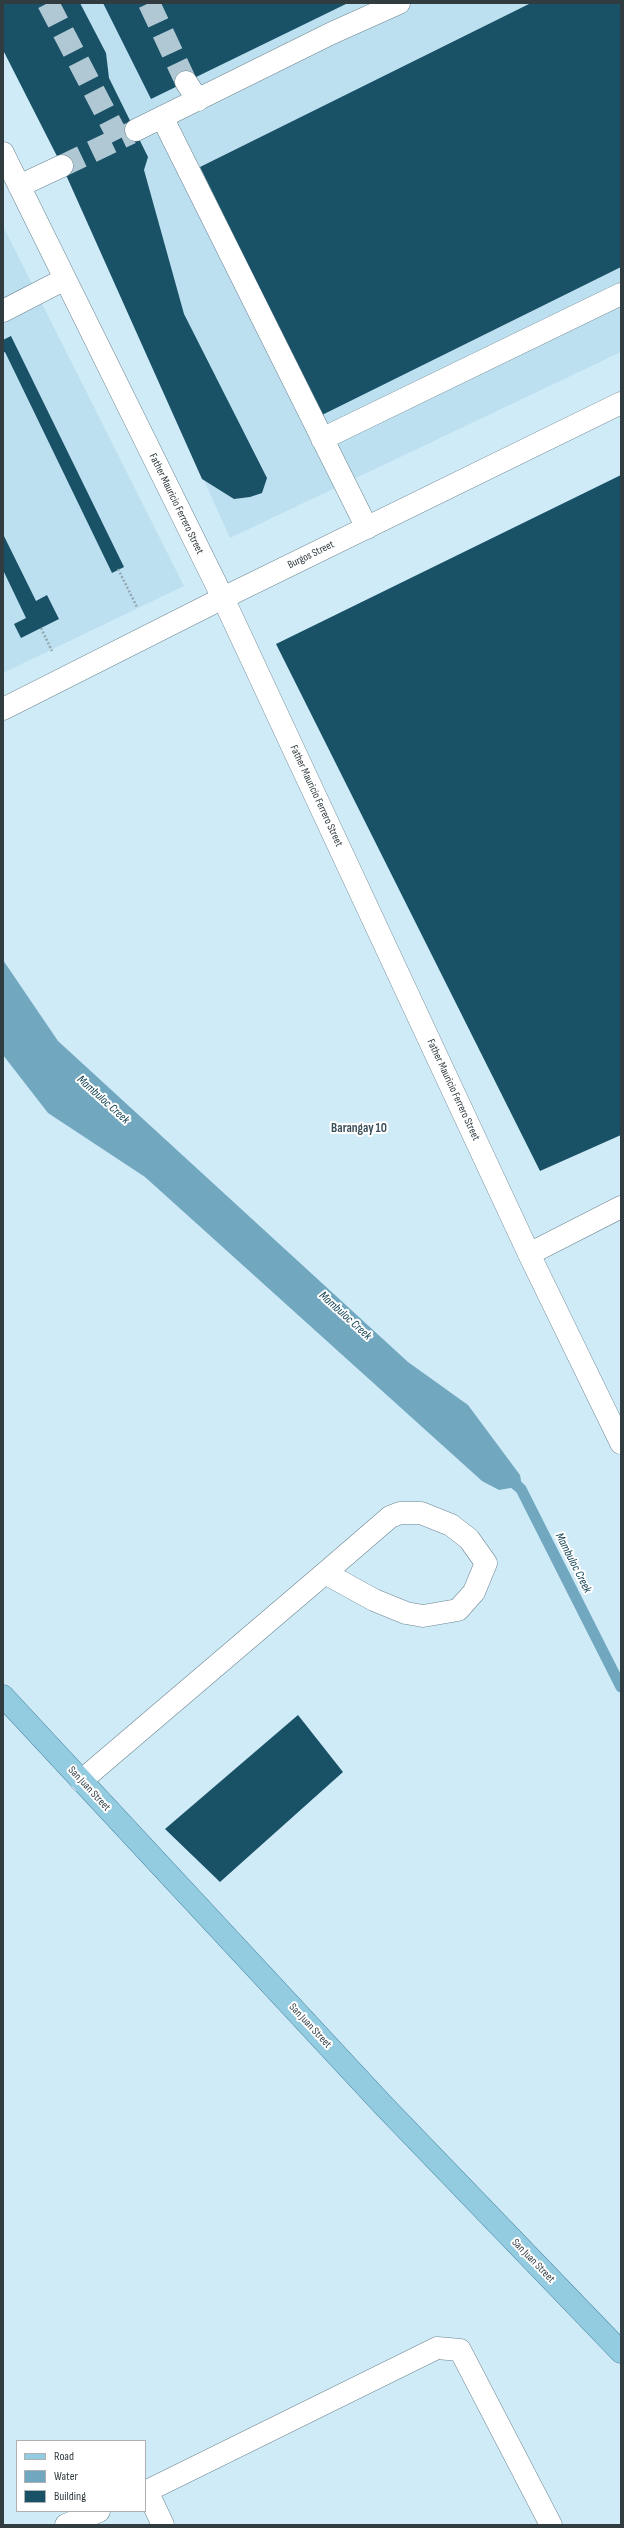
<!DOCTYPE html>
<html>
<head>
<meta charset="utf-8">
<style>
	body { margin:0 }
	#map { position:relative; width:624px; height:2528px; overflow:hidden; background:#d0ebf8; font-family:"Sofia Sans Condensed",sans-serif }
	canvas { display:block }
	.frame { position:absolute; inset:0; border:4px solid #313c41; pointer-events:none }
	.legend { position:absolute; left:16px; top:2440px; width:130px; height:72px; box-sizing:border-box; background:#fff; border:1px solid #adb1b3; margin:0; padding:5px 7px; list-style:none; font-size:12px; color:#313c41 }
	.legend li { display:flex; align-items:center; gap:8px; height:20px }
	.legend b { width:20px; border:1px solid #adb1b3 }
</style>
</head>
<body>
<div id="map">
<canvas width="624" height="2528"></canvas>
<div class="frame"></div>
<ul class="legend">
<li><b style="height:5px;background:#93cbe1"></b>Road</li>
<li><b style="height:11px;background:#71a8c0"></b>Water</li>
<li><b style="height:11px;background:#195167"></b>Building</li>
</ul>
</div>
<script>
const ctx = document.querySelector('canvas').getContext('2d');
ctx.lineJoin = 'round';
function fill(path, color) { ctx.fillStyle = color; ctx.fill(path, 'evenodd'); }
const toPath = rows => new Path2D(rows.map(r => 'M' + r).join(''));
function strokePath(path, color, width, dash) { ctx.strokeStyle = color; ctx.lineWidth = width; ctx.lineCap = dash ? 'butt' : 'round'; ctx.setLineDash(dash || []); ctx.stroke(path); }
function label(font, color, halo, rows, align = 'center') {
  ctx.font = font + ' "Sofia Sans Condensed",sans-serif'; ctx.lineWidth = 4; ctx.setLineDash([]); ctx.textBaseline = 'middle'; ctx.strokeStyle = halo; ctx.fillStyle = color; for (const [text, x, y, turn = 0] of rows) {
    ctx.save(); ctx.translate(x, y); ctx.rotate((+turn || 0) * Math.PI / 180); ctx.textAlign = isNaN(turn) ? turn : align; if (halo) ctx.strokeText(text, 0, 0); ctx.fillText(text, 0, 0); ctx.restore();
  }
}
const built = toPath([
	[3,3,621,3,621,352,230,538,62,166,3,50],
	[3,226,184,586,3,673]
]);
const water = toPath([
	[3,960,58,1041,408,1362,468,1405,520,1475,522,1486,499,1490,482,1481,145,1177,48,1113,3,1055]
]);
const stream = toPath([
	[507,1477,521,1489,621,1687]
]);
const building = toPath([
	[3,3,80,3,106,53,109,78,148,157,144,170,184,314,267,478,262,493,250,497,234,499,202,479,62,166,3,50],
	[103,3,348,3,151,99],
	[531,3,621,3,621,267,322,415,200,167],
	[11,336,124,567,112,573,5,352,3,353,3,340],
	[621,475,621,1135,540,1171,276,644],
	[3,534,36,601,47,595,59,619,21,638,14,624,26,618,3,570],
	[298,1715,343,1772,220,1882,165,1829]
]);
const minorTunnel = toPath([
	[48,3,119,139],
	[149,3,186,82],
	[62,166,131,133]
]);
const path = toPath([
	[118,569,137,607],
	[41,628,52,651]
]);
const minor = toPath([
	[186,82,198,100],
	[162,117,367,528],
	[136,130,332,33,399,3],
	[3,153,223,598,529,1254,621,1443],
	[19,186,62,166],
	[3,311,65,279],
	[322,439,621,294],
	[3,709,223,598,621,403],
	[529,1254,621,1207],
	[81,1781,325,1573,390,1517,400,1513,421,1513,451,1525,469,1539,486,1563,474,1592,458,1610,423,1616,406,1613,374,1600,325,1573],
	[147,2491,163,2525],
	[145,2492,437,2348,460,2350,551,2525],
	[66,2525,99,2511]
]);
const major = toPath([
	[3,1696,384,2106,621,2352]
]);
const streetNames = [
	["Father Mauricio Ferrero Street",176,504,64],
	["Burgos Street",311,555,-26],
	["Father Mauricio Ferrero Street",316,796,65],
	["Father Mauricio Ferrero Street",453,1090,65],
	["San Juan Street",89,1789,47],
	["San Juan Street",310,2026,47],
	["San Juan Street",533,2261,46]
];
const waterNames = [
	["Mambuloc Creek",103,1100,42],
	["Mambuloc Creek",345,1316,42],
	["Mambuloc Creek",573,1563,63]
];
const quarterNames = [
	["Barangay 10",359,1129]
];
fill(built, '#bde0f0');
fill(water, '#71a8c0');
strokePath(stream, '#71a8c0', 11);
fill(building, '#195167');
strokePath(minorTunnel, '#b0c8d3', 22, [22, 11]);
strokePath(minor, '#6c8590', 23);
strokePath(major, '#42829c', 23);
strokePath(path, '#93a7b1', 2.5, [2, 2]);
strokePath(minor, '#fff', 22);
strokePath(major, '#93cbe1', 22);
label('11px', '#313c41', '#fff', streetNames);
label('italic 12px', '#06394a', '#fff', waterNames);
label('bold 13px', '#384f5a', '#fff', quarterNames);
</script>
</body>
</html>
